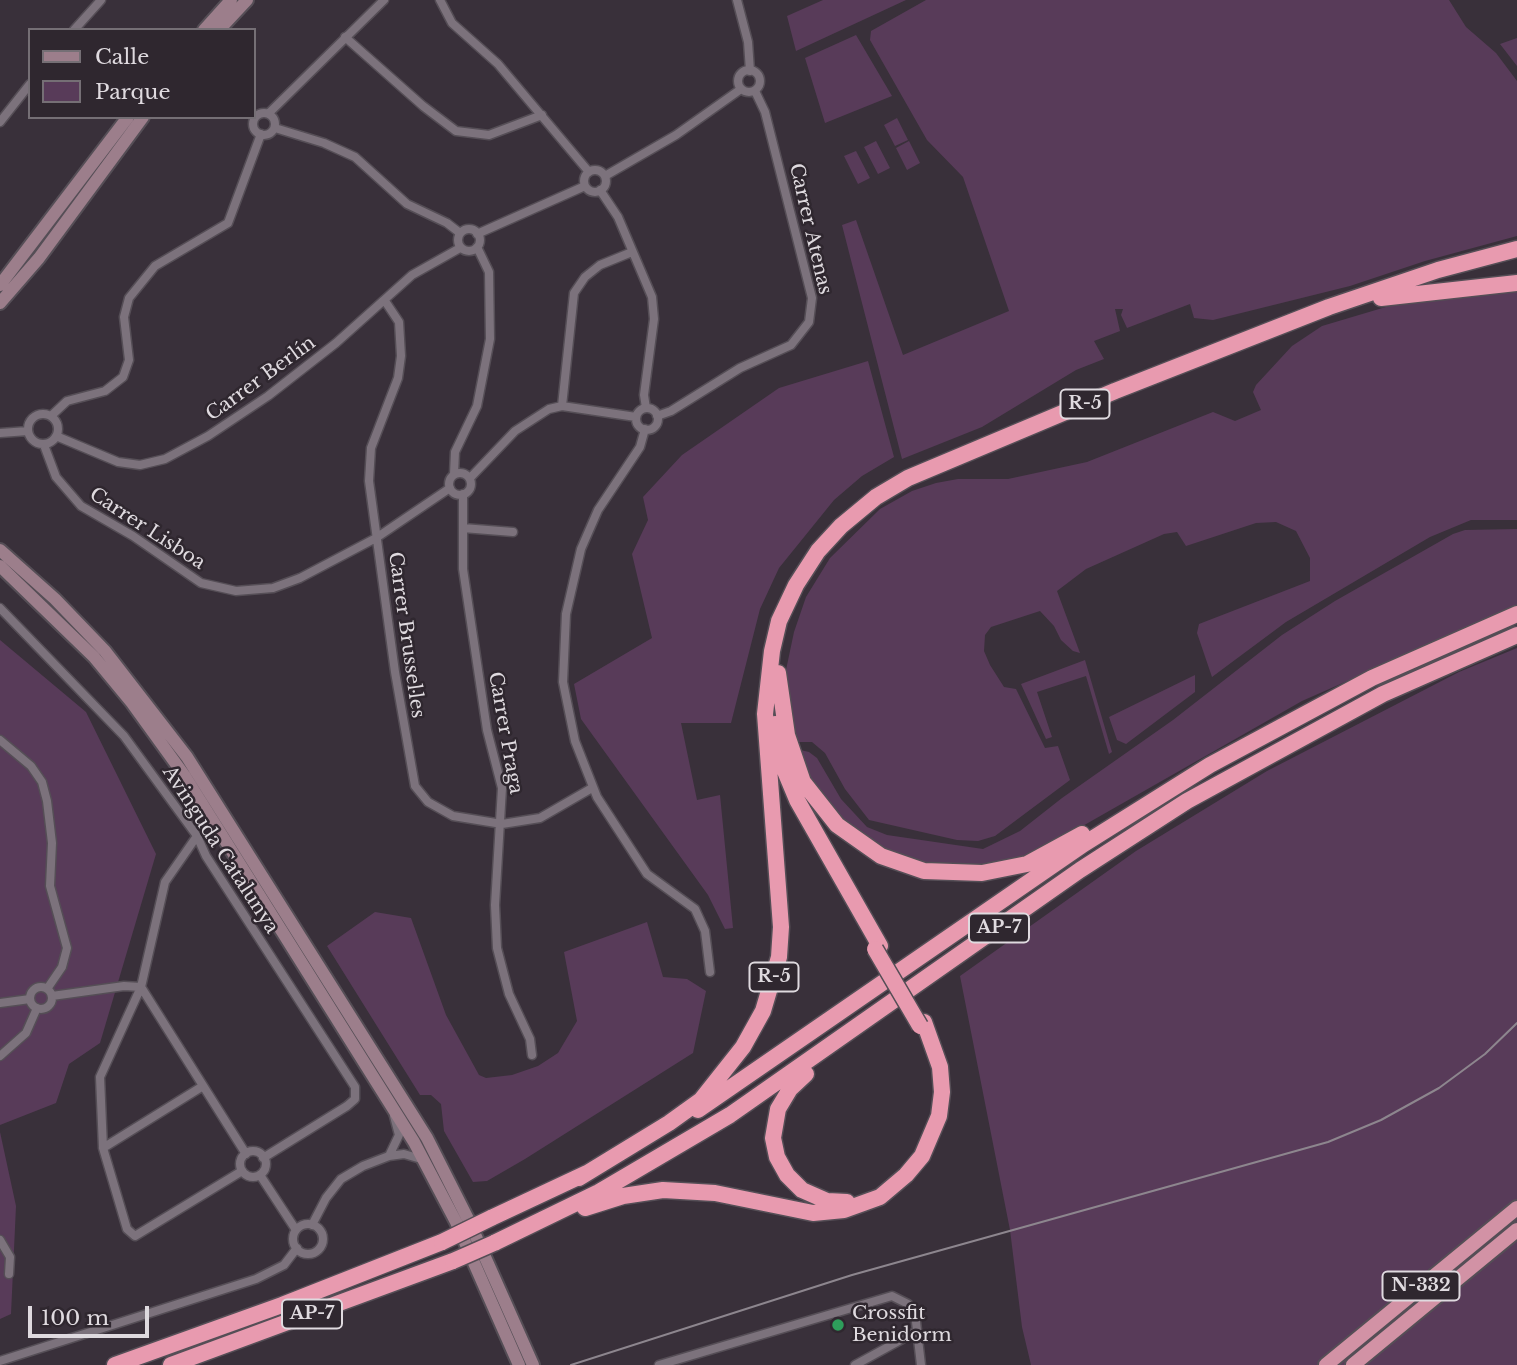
<!DOCTYPE html>
<html>
<head>
<meta charset="utf-8">
<style>
	body { margin:0 }
	#map { position:relative; width:1517px; height:1365px; overflow:hidden; background:#39303a; font-family:"Libre Baskerville",serif }
	canvas { display:block }
	.legend { position:absolute; left:28px; top:28px; width:228px; height:91px; box-sizing:border-box; background:#2f272f; border:2px solid #756f75; margin:0; padding:9px 12px; list-style:none; font-size:21px; color:#dfdadf }
	.legend li { display:flex; align-items:center; gap:14px; height:35px }
	.legend b { width:35px; border:2px solid #756f75 }
	.scale { position:absolute; left:28px; top:1306px; width:121px; height:32px; box-sizing:border-box; border:4px solid #dfdadf; border-top:0; padding-left:9px; font-size:21px; line-height:24px; white-space:nowrap; color:#dfdadf; -webkit-text-stroke:5px #2f272f; paint-order:stroke }
</style>
</head>
<body>
<div id="map">
<canvas width="1517" height="1365"></canvas>
<ul class="legend">
<li><b style="height:9px;background:#9c7e8b"></b>Calle</li>
<li><b style="height:19px;background:#583b59"></b>Parque</li>
</ul>
<div class="scale">100 m</div>
</div>
<script>
const ctx = document.querySelector('canvas').getContext('2d');
ctx.lineJoin = 'round';
function fill(path, color) { ctx.fillStyle = color; ctx.fill(path, 'evenodd'); }
const toPath = rows => new Path2D(rows.map(r => 'M' + r).join(''));
function strokePath(path, color, width, dash) { ctx.strokeStyle = color; ctx.lineWidth = width; ctx.lineCap = dash ? 'butt' : 'round'; ctx.setLineDash(dash || []); ctx.stroke(path); }
function label(font, color, halo, rows, align = 'center') {
  ctx.font = font + ' "Libre Baskerville",serif'; ctx.lineWidth = 5; ctx.setLineDash([]); ctx.textBaseline = 'middle'; ctx.strokeStyle = halo; ctx.fillStyle = color; for (const [text, x, y, turn = 0] of rows) {
    ctx.save(); ctx.translate(x, y); ctx.rotate((+turn || 0) * Math.PI / 180); ctx.textAlign = isNaN(turn) ? turn : align; if (halo) ctx.strokeText(text, 0, 0); ctx.fillText(text, 0, 0); ctx.restore();
  }
}
const green = toPath([
	[823,0,906,0,796,51,787,16],
	[926,0,1449,0,1466,27,1496,53,1517,81,1517,236,1425,261,1350,286,1213,320,1194,318,1190,304,1127,328,1121,315,1123,309,1115,309,1120,331,1094,341,1104,359,1076,370,982,427,902,459,842,225,856,220,903,355,1009,311,963,177,927,140,870,40,871,31],
	[856,35,892,96,825,123,805,58],
	[1517,38,1517,66,1500,44],
	[897,118,908,140,895,146,884,125],
	[876,141,890,168,878,174,864,147],
	[909,141,920,163,907,170,896,148],
	[856,151,870,178,858,184,844,156],
	[1517,288,1517,520,1471,520,1430,537,1286,622,1212,677,1197,633,1199,624,1310,581,1310,558,1296,531,1276,522,1256,523,1186,546,1177,532,1164,534,1086,569,1057,591,1080,653,1073,651,1061,640,1054,626,1040,611,991,627,985,635,984,651,990,665,1004,687,1016,689,1045,748,1058,746,1070,780,995,836,978,841,957,840,869,820,845,789,825,753,812,742,793,742,785,698,786,670,794,632,806,597,830,558,880,509,912,491,936,483,958,479,1008,479,1087,462,1213,412,1235,421,1261,410,1253,392,1256,385,1292,346,1322,326,1416,298],
	[868,361,894,457,862,476,834,500,779,568,760,609,731,723,681,723,697,800,720,795,733,928,725,929,708,895,581,719,574,684,652,638,632,554,648,520,643,497,682,455,779,388],
	[1517,529,1517,606,1302,701,1030,856,1003,864,943,867,911,860,884,849,858,834,837,815,818,792,796,749,809,752,817,758,841,799,867,827,887,835,983,849,1020,831,1062,798,1173,720,1282,635,1335,601,1453,534,1465,530],
	[0,640,86,712,156,854,100,1043,69,1064,56,1103,0,1125],
	[1517,648,1517,1365,1031,1365,1022,1327,1010,1230,960,976,1136,851,1267,771,1459,672],
	[1085,660,1112,752,1109,754,1086,676,1037,692,1052,737,1046,739,1021,684],
	[1195,675,1195,692,1126,744,1117,740,1109,717],
	[375,912,411,918,446,1015,479,1075,486,1078,512,1075,538,1066,558,1053,577,1021,564,952,647,922,663,977,687,979,706,991,693,1053,525,1159,487,1181,473,1182,444,1131,441,1104,431,1095,420,1095,327,946],
	[0,1132,16,1206,11,1314,0,1319]
]);
const minor = toPath([
	[440,0,452,23,498,64,589,172],
	[737,0,748,42,750,71],
	[74,30,101,0],
	[345,37,423,106,456,131,489,135,542,115],
	'738 81a11 11 0 1 1 22 0a11 11 0 1 1-22 0Z',
	'253 124a11 11 0 1 1 22 0a11 11 0 1 1-22 0Z',
	[269,113,384,0],
	[0,122,30,84],
	[275,128,324,143,355,157,407,204,447,223,460,233],
	'584 181a11 11 0 1 1 22 0a11 11 0 1 1-22 0Z',
	[605,176,676,135,741,89],
	[600,190,618,217,652,297,654,319,644,395,646,408],
	'458 240a11 11 0 1 1 22 0a11 11 0 1 1-22 0Z',
	[477,234,585,186],
	[385,301,399,322,401,356,398,378,371,448,369,481,395,672,415,786,428,802,453,816,502,824,540,818,592,788],
	[562,406,574,293,585,277,600,265,632,252],
	'636 419a11 11 0 1 1 22 0a11 11 0 1 1-22 0Z',
	'28 429a15 15 0 1 1 30 0a15 15 0 1 1-30 0Z',
	[51,416,67,401,105,391,123,377,129,360,124,317,129,298,155,266,228,223,261,134],
	[657,416,671,411,740,368,791,345,809,322,812,298,765,112,755,91],
	[645,429,640,447,598,510,581,549,566,614,563,682,575,741,597,797,647,874,695,909,705,931,710,972],
	[0,433,28,431],
	[56,436,118,462,140,465,165,459,208,436,268,396,336,343,412,275,460,248],
	[44,445,56,477,81,506,133,536,201,583,236,591,273,588,300,578,376,538,450,488],
	'449 484a11 11 0 1 1 22 0a11 11 0 1 1-22 0Z',
	[454,474,455,452,477,406,490,339,489,272,477,247],
	[470,478,515,431,549,409,562,406,636,417],
	[463,494,463,569,487,730,502,788,495,905,497,948,509,994,530,1039,532,1055],
	[463,528,513,532],
	[0,608,124,736,197,836,206,856,355,1087,355,1099,347,1106,263,1158],
	[0,740,31,766,42,782,47,801,52,843,50,886,67,948,62,967,47,989],
	[197,836,165,882,141,987,100,1077,103,1148,127,1229,135,1236,242,1171],
	'30 998a11 11 0 1 1 22 0a11 11 0 1 1-22 0Z',
	[52,996,124,986,141,987,246,1154],
	[0,1003,30,999],
	[0,1056,26,1033,37,1008],
	[103,1148,203,1086],
	'240 1164a13 13 0 1 1 26 0a13 13 0 1 1-26 0Z',
	[389,1156,399,1135,394,1116],
	[260,1175,296,1230],
	'293 1239a15 15 0 1 1 30 0a15 15 0 1 1-30 0Z',
	[312,1225,326,1198,341,1179,363,1166,389,1156,404,1154,421,1159],
	[0,1240,10,1257,9,1274],
	[0,1361,256,1279,284,1265,297,1248],
	[659,1365,892,1296,908,1304,915,1313,921,1365],
	[855,1365,917,1331]
]);
const secondary = toPath([
	[204,30,231,0],
	[219,30,247,0],
	[0,285,128,117],
	[0,303,39,258,143,117],
	[0,550,55,599,105,651,187,757,427,1138,469,1221,533,1365],
	[0,566,94,657,132,703,184,775,414,1142,456,1222,519,1365]
]);
const trunk = toPath([
	[1326,1365,1517,1208],
	[1353,1365,1517,1230]
]);
const motorway = toPath([
	[1381,298,1517,283],
	[778,673,787,735,803,782,837,825,881,856,924,871,982,873,1027,864,1082,834],
	[775,724,784,769,797,800,880,946],
	[806,1074,790,1089,778,1109,773,1138,777,1157,787,1175,802,1190,827,1201,847,1202],
	[698,1110,1084,844,1210,765,1372,678,1517,614],
	[579,1178,669,1123,701,1100,743,1047,763,1011,779,957,781,927,765,714,772,651,779,621,796,585,818,551,841,526,876,497,908,478,1115,391,1329,307,1438,270,1517,249],
	[585,1208,623,1196,663,1190,715,1193,813,1213,844,1210,880,1197,906,1175,922,1156,939,1116,942,1092,940,1067,924,1022],
	[491,1218,587,1173],
	[494,1243,599,1192,730,1115,1080,870,1187,801,1383,694,1517,635],
	[115,1365,282,1305,442,1242],
	[171,1365,453,1261]
]);
const tram = toPath([
	[571,1365,852,1275,1328,1142,1381,1120,1439,1088,1485,1054,1517,1023]
]);
const motorwayBridge = toPath([
	[875,949,920,1026],
	[442,1242,491,1218],
	[453,1261,494,1243]
]);
const markers = [
	[838,1325,7,"#2e9e5b"]
];
const shields = [
	[1085,404,49],
	[999,928,60],
	[774,977,49],
	[1421,1286,77],
	[312,1314,60]
];
const shieldNames = [
	["R-5",1085,404],
	["AP-7",999,928],
	["R-5",774,977],
	["N-332",1421,1286],
	["AP-7",312,1314]
];
const streetNames = [
	["Carrer Atenas",810,229,77],
	["Carrer Berlín",261,379,-36],
	["Carrer Lisboa",147,529,33],
	["Carrer Brussel·les",406,635,82],
	["Carrer Praga",505,733,80],
	["Avinguda Catalunya",220,850,57]
];
const poiNames = [
	["Crossfit",852,1314],
	["Benidorm",852,1336]
];
fill(green, '#583b59');
strokePath(minor, '#554e56', 11);
strokePath(secondary, '#554e56', 16);
strokePath(trunk, '#554e56', 18);
strokePath(motorway, '#554e56', 19);
strokePath(minor, '#7c727c', 8);
strokePath(secondary, '#9c7e8b', 12);
strokePath(trunk, '#d292a5', 14);
strokePath(motorway, '#e89aaf', 16);
strokePath(tram, '#8d868e', 2);
strokePath(motorwayBridge, '#554e56', 19, []);
strokePath(motorwayBridge, '#e89aaf', 16);
for (const [x, y, r, color] of markers) { const dot = new Path2D(); dot.arc(x, y, r, 0, 2 * Math.PI); ctx.fillStyle = color; ctx.fill(dot); strokePath(dot, '#2f272f', 2.5); }
for (const [x, y, w] of shields) { const box = new Path2D(); box.roundRect(x - w / 2, y - 14.5, w, 29, 5); ctx.fillStyle = '#2f272f'; ctx.fill(box); strokePath(box, '#dfdadf', 2); }
label('bold 18px', '#dfdadf', null, shieldNames);
label('19px', '#dfdadf', '#2f272f', streetNames);
label('19px', '#dfdadf', '#2f272f', poiNames, 'left');
</script>
</body>
</html>
